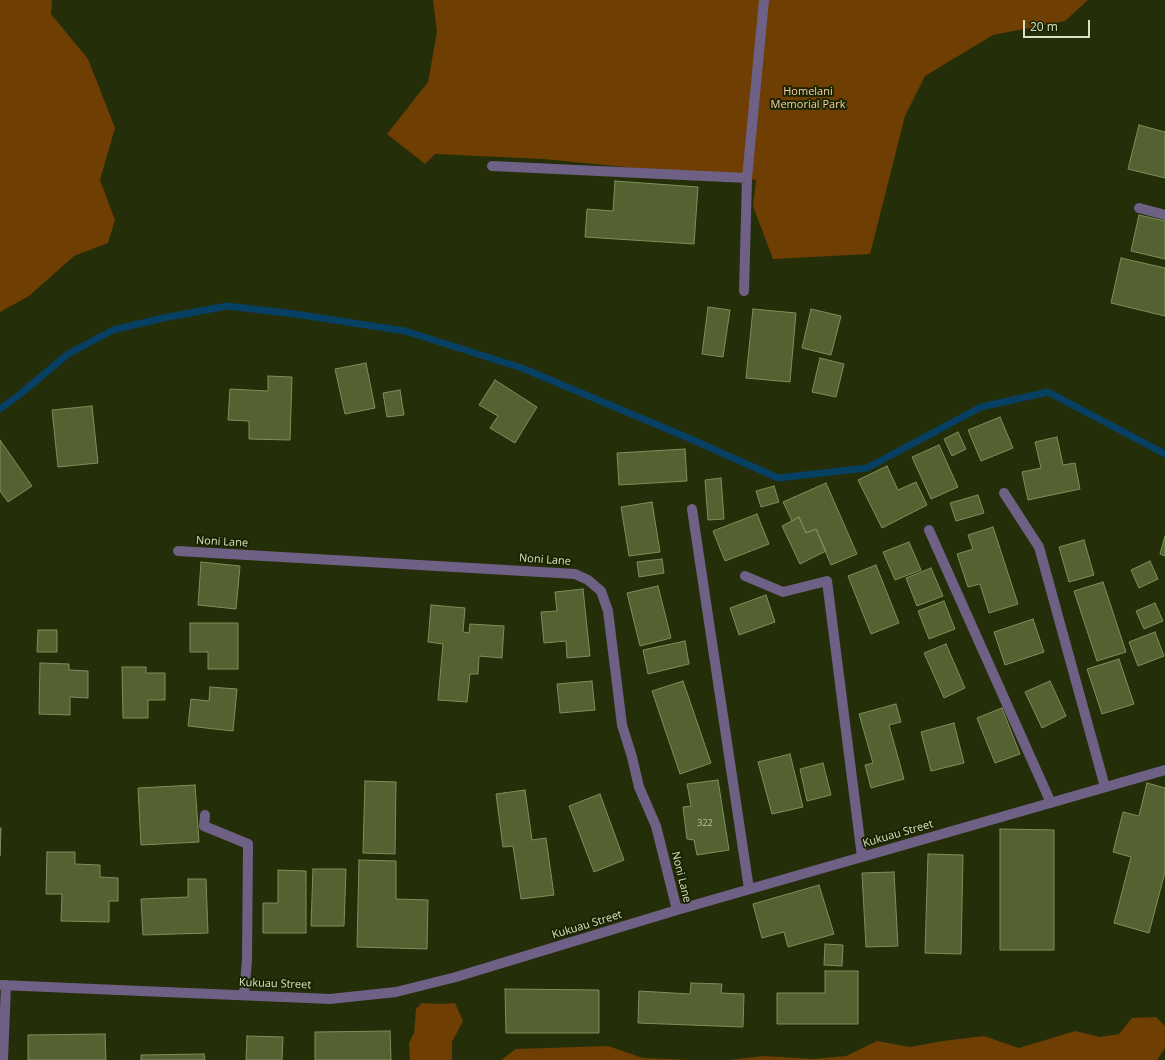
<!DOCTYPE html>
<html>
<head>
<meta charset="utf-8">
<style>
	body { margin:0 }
	#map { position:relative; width:1165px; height:1060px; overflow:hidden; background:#242e08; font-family:"Open Sans",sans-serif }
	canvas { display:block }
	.scale { position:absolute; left:1023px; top:20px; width:67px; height:18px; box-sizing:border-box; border:2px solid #d7e0c5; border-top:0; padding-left:5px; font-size:12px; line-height:14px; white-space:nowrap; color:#d7e0c5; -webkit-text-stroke:3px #1b2400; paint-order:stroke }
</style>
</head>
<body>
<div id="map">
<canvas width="1165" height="1060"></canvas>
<div class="scale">20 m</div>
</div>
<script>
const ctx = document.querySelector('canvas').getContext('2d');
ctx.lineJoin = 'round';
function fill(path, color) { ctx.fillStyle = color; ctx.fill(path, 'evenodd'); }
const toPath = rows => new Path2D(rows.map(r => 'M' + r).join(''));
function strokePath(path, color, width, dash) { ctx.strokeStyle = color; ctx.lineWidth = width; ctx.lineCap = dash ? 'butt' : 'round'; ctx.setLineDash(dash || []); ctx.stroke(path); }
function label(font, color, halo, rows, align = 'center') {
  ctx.font = font + ' "Open Sans",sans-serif'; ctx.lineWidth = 4; ctx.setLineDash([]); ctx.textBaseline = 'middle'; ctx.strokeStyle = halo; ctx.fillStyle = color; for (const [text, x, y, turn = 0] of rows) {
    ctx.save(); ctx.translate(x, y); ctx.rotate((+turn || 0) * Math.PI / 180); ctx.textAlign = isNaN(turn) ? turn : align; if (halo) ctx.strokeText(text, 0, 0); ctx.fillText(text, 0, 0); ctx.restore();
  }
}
const green = toPath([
	[0,0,52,0,51,14,88,59,115,128,100,180,115,220,108,243,74,256,29,296,0,312],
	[433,0,1088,0,1065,21,993,35,925,76,905,116,870,254,773,259,753,206,756,180,543,159,435,154,425,164,387,134,428,82,437,32],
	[422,1003,440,1004,455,1003,463,1021,452,1042,452,1060,410,1060,409,1043,414,1033,416,1009],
	[1156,1017,1165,1026,1165,1048,1157,1060,728,1060,764,1056,813,1059,846,1056,877,1041,910,1047,943,1041,984,1036,1019,1048,1075,1031,1100,1037,1119,1034,1132,1018],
	[608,1046,643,1058,691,1060,501,1060,516,1049]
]);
const stream = toPath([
	[0,409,19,395,68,354,113,330,163,318,227,306,295,314,405,331,522,368,686,437,778,478,867,468,981,407,1048,392,1165,454]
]);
const building = toPath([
	[1139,125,1165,132,1165,178,1128,169,1139,125],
	[615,181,698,187,694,244,585,237,587,209,613,211,615,181],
	[1139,215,1165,221,1165,259,1131,251,1139,215],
	[1121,258,1165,268,1165,316,1111,303,1121,258],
	[708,307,730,310,723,357,702,354,708,307],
	[753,309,796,313,790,382,746,378,753,309],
	[811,309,841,316,831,355,802,348,811,309],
	[820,358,844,364,836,397,812,392,820,358],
	[366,363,375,408,345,414,335,369,366,363],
	[268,376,292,377,290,440,249,439,249,421,228,420,230,389,268,391,268,376],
	[495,380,537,407,515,443,490,428,498,416,479,405,495,380],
	[400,390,404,415,387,417,383,393,400,390],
	[92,406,98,463,58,467,52,410,92,406],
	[1000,417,1013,448,981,461,968,430,1000,417],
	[958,432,966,449,952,456,944,439,958,432],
	[1057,437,1063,465,1075,463,1080,489,1028,500,1022,472,1041,468,1035,442,1057,437],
	[0,440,32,486,8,502,0,491,0,440],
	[939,445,958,487,931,499,912,457,939,445],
	[685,449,687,481,619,485,617,453,685,449],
	[887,466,898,490,916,482,927,505,882,528,858,480,887,466],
	[721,478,724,519,708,520,705,480,721,478],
	[826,483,857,554,831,565,816,529,806,533,799,517,792,521,783,502,826,483],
	[774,486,779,502,761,507,756,491,774,486],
	[978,495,984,513,956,521,950,503,978,495],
	[652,502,660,552,629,556,621,507,652,502],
	[757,514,769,544,725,561,713,531,757,514],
	[799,517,806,533,816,529,826,551,800,564,782,526,799,517],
	[993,527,1018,604,989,613,980,584,968,587,957,554,973,549,968,535,993,527],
	[1165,536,1165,556,1160,554,1165,536],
	[1084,540,1094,575,1069,582,1059,547,1084,540],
	[909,542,921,570,895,580,883,552,909,542],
	[662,559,664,573,639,577,637,562,662,559],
	[1150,561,1158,579,1139,588,1131,570,1150,561],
	[201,562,240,566,236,609,198,605,201,562],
	[876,565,899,623,871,634,848,576,876,565],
	[931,568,943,596,917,606,906,578,931,568],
	[1103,582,1126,652,1097,661,1074,591,1103,582],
	[658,586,671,638,640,646,627,593,658,586],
	[583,589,590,656,567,658,566,641,544,643,541,612,557,611,555,592,583,589],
	[766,595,775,622,739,635,730,608,766,595],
	[944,601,955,629,929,639,918,611,944,601],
	[1155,603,1163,621,1144,629,1136,611,1155,603],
	[431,605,465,608,463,632,469,633,470,624,504,626,502,658,479,656,478,674,470,674,467,702,438,700,443,644,428,642,431,605],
	[1033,619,1044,652,1005,665,994,632,1033,619],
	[190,623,238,623,238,669,208,669,208,652,190,652,190,623],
	[38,630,57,630,57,652,37,652,38,630],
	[1155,632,1164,656,1138,666,1129,642,1155,632],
	[685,641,689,664,648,674,643,650,685,641],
	[946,644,965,688,944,698,924,653,946,644],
	[1119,659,1134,704,1102,714,1087,669,1119,659],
	[40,663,69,664,69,670,88,671,88,698,70,697,70,715,39,714,40,663],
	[122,667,146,667,146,673,165,673,165,700,148,700,148,718,123,718,122,667],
	[592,681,595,710,560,713,557,684,592,681],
	[683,681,711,763,680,774,652,691,683,681],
	[1050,681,1066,716,1042,728,1025,692,1050,681],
	[210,687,237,689,233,731,188,726,191,699,209,701,210,687],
	[896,704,901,722,889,725,904,779,871,788,865,765,873,763,859,714,896,704],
	[1002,708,1020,754,995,763,977,718,1002,708],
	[954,723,964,763,931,771,921,732,954,723],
	[790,754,803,807,772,814,758,762,790,754],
	[823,763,831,795,807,801,800,769,823,763],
	[718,780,729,850,697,855,694,840,687,839,683,807,691,806,687,784,718,780],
	[365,781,396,782,395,854,363,853,365,781],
	[1147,783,1165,788,1165,872,1149,933,1114,923,1131,857,1113,852,1123,812,1139,816,1147,783],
	[195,785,199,842,141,845,138,788,195,785],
	[525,790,532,840,546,838,554,895,521,899,513,846,503,847,496,794,525,790],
	[600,794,624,860,594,872,569,806,600,794],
	[0,828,1,828,0,856,0,828],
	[1000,829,1054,830,1054,950,1000,950,1000,829],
	[47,852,75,852,75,864,100,865,100,877,118,878,118,901,109,901,109,922,61,921,62,894,46,894,47,852],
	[928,854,963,855,961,954,925,953,928,854],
	[359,860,396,861,396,899,428,900,427,949,357,947,359,860],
	[313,869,346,869,344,926,311,926,313,869],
	[278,870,306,871,306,933,263,933,263,903,278,903,278,870],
	[894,872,898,946,866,947,862,873,894,872],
	[188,879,206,879,208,933,143,935,141,899,188,897,188,879],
	[819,885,834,934,788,947,784,932,762,938,753,904,819,885],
	[825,944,843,945,842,966,824,965,825,944],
	[825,971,858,971,858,1024,777,1024,777,993,825,993,825,971],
	[691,983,722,984,721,993,744,994,743,1027,638,1023,639,991,690,994,691,983],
	[505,989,599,990,599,1033,506,1033,505,989],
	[390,1031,391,1060,315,1060,315,1032,390,1031],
	[105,1034,106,1060,28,1060,28,1035,105,1034],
	[247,1036,283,1037,282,1060,246,1060,247,1036],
	[204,1054,205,1060,141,1060,141,1055,204,1054]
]);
const minor = toPath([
	[492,166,747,178],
	[1139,208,1165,215],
	[744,291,747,178,764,0],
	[1004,493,1039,547,1105,787],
	[692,509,749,889],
	[929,530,1051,803],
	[178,551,575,574,588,580,601,591,608,611,622,725,632,757,639,787,656,826,677,910],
	[745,576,783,592,827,581,862,857],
	[205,815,204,826,248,844,247,960,244,995],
	[0,985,330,999,396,992,456,977,677,910,1165,770],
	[3,1060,6,985]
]);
const numberNames = [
	["322",705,823]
];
const parkNames = [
	["Homelani",808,92],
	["Memorial Park",808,105]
];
const streetNames = [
	["Noni Lane",222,542,3],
	["Noni Lane",545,560,4],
	["Kukuau Street",898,834,-16],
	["Noni Lane",681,877,76],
	["Kukuau Street",587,925,-17],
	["Kukuau Street",275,984,2]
];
fill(green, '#6e3e03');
strokePath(stream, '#074063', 7);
fill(building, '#536230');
strokePath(building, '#7f8f5b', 1);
strokePath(minor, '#6f6085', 10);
label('9px', '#b6c0a0', null, numberNames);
label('11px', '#f8cfac', '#1b2400', parkNames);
label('11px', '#d7e0c5', '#1b2400', streetNames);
</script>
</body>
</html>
